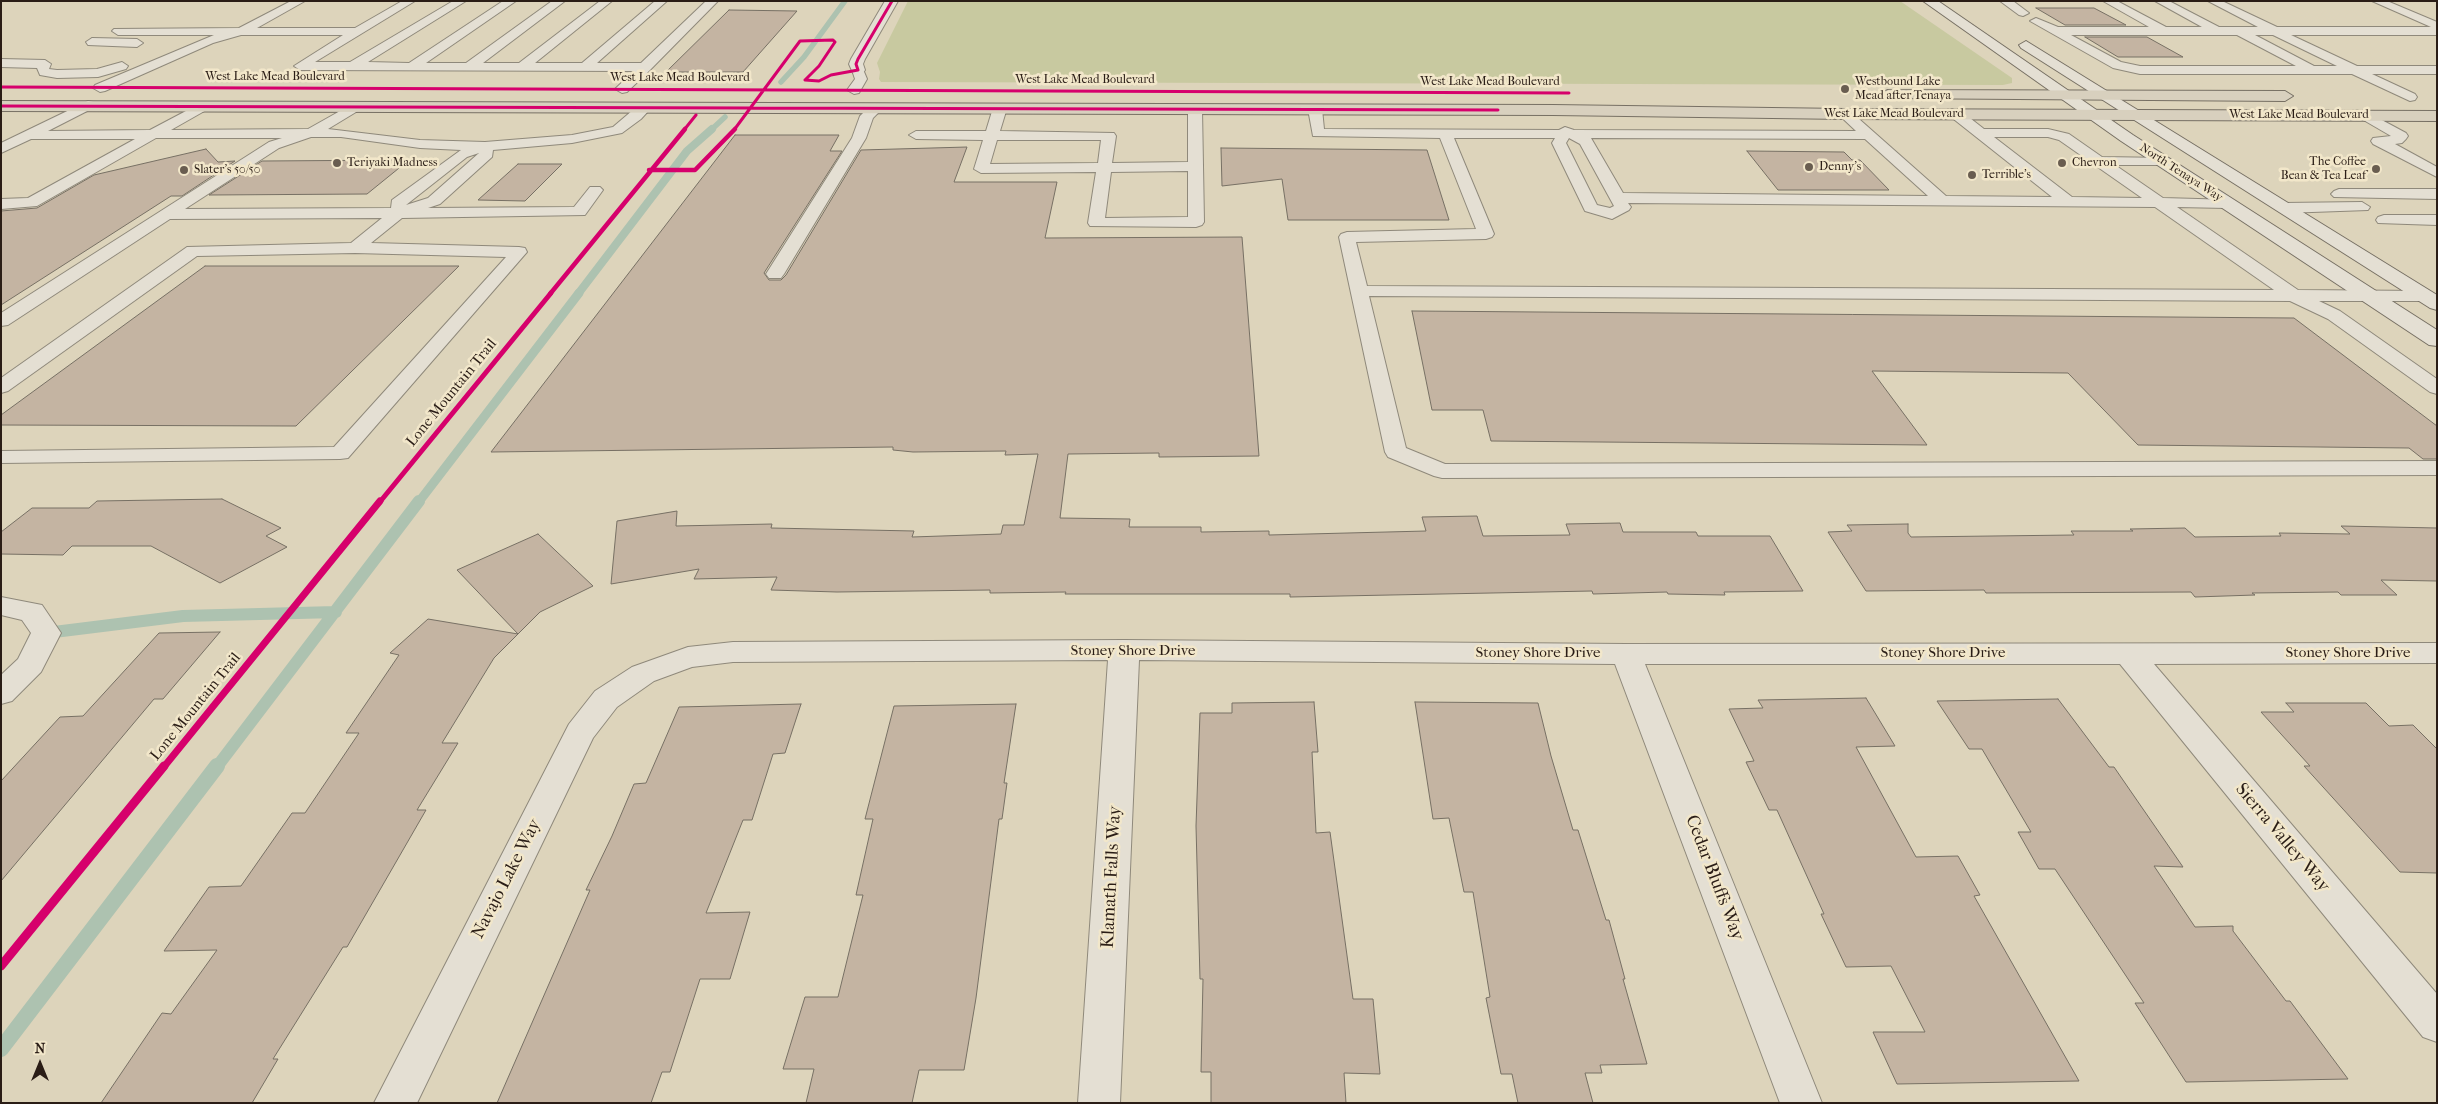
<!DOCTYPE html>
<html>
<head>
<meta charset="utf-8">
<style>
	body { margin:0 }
	#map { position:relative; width:2438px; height:1104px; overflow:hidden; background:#ddd4bb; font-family:"IM FELL French Canon",serif }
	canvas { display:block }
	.frame { position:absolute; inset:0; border:2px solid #2a1d16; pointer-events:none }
	.north { position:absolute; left:15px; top:1039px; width:50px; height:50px; -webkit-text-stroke:4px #f2e7ca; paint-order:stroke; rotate:0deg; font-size:14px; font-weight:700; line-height:20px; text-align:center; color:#2a1d16 }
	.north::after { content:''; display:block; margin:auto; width:18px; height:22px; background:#2a1d16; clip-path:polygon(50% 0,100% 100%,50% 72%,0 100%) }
</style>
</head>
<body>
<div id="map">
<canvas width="2438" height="1104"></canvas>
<div class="frame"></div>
<div class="north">N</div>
</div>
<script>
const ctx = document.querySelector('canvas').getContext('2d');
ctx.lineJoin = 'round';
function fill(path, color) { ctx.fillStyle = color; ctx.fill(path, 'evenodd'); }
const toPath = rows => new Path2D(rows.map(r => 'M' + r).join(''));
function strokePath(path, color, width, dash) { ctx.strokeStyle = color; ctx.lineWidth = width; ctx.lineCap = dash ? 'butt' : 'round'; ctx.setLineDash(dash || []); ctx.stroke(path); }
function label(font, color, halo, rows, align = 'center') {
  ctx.font = font + ' "IM FELL French Canon",serif'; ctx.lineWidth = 5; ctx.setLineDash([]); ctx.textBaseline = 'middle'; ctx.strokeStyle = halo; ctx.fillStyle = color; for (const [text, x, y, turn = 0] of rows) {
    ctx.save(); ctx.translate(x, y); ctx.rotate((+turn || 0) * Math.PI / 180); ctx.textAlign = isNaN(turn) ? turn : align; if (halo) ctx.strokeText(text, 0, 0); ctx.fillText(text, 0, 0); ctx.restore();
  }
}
const green = toPath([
	[908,1,1900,1,2012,78,2012,83,2003,85,881,82,879,79,880,72,877,63]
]);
const streamFar4 = toPath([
	[781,82,804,57,845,1],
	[711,130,725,117]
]);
const streamFar3 = toPath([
	[578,294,687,151,712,129]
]);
const streamFar2 = toPath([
	[418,503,579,293]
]);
const streamFar1 = toPath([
	[46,633,183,616,336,612],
	[216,768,419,501]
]);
const stream = toPath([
	[1,1049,217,766]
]);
const building = toPath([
	[2036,8,2094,8,2126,25,2065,25,2036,8],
	[729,10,797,11,743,72,666,72,729,10],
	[2085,37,2147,37,2183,57,2118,57,2085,37],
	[735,135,839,135,830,151,842,151,764,273,769,280,781,280,786,275,861,150,967,147,954,182,1057,182,1045,238,1242,237,1259,456,1159,457,1159,453,1068,454,1060,518,1130,519,1129,527,1201,527,1201,532,1269,531,1269,535,1426,531,1422,517,1477,516,1483,536,1570,535,1566,524,1620,523,1623,532,1696,532,1698,536,1770,536,1803,591,1724,592,1725,595,1668,594,1667,592,1593,594,1592,591,1290,597,1290,594,1065,594,1066,592,990,593,990,590,837,592,771,590,777,577,694,579,699,569,611,584,617,521,677,511,676,526,772,524,771,528,914,531,912,537,1001,534,1003,525,1024,525,1038,454,1005,455,1006,451,913,452,893,450,893,447,491,452,735,135],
	[1221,148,1427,150,1449,220,1288,220,1282,179,1222,186,1221,148],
	[206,149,218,162,235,161,182,196,171,196,1,305,1,211,37,208,94,175,206,149],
	[1747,151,1844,152,1852,160,1860,160,1889,190,1778,190,1747,151],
	[409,160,367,194,209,195,262,161,409,160],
	[518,164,562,164,525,201,478,200,518,164],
	[205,266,459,266,296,426,1,425,1,415,205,266],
	[1412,311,2294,318,2437,426,2437,459,2423,459,2409,448,2138,445,2068,373,1872,371,1927,445,1491,441,1483,410,1432,410,1412,311],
	[222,499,281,528,266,536,287,547,220,583,151,546,72,546,63,555,1,554,1,532,32,508,89,508,97,501,222,499],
	[1908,524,1908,533,1911,537,2074,535,2071,531,2133,531,2130,529,2185,528,2195,537,2281,536,2279,533,2350,534,2341,526,2437,528,2437,581,2381,580,2397,595,2341,595,2338,592,2252,593,2255,595,2195,597,2191,592,1986,593,1984,590,1866,591,1828,532,1852,531,1847,525,1908,524],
	[538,534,593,586,540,612,494,658,442,743,458,743,417,810,426,810,347,947,343,947,273,1059,278,1059,252,1103,101,1103,162,1013,171,1014,217,950,164,951,209,887,241,886,292,813,305,813,359,733,346,733,399,655,390,653,428,619,518,634,457,570,538,534],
	[220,632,163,699,154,699,1,881,1,781,60,717,83,716,159,633,220,632],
	[1866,698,1895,746,1856,747,1916,857,1958,856,1980,895,1974,896,2079,1081,1897,1084,1873,1032,1925,1032,1891,966,1846,967,1821,914,1824,914,1777,810,1769,810,1746,762,1754,761,1729,709,1763,708,1758,700,1866,698],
	[2058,699,2109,767,2114,767,2183,867,2154,866,2195,927,2233,926,2233,931,2286,1001,2290,1001,2348,1079,2186,1082,2135,1003,2144,1003,2055,869,2039,869,2018,832,2031,832,1982,749,1969,749,1937,701,2058,699],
	[1314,702,1318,752,1312,752,1316,833,1330,832,1353,999,1373,999,1380,1074,1344,1073,1346,1103,1211,1103,1211,1072,1201,1072,1203,979,1200,979,1196,826,1200,713,1232,713,1232,703,1314,702],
	[1415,702,1538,703,1551,756,1573,830,1578,830,1606,920,1609,920,1625,979,1623,979,1647,1064,1600,1065,1602,1073,1585,1073,1593,1103,1518,1103,1512,1074,1501,1074,1486,998,1490,997,1473,892,1464,892,1449,818,1433,819,1415,702],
	[2286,703,2366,703,2389,726,2413,725,2437,749,2437,873,2400,872,2304,766,2310,766,2261,712,2294,712,2286,703],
	[801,704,785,753,773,754,752,820,743,820,706,913,750,912,730,979,700,979,670,1072,662,1072,651,1103,497,1103,590,890,586,890,612,836,634,784,646,783,679,707,801,704],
	[1016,704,1004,783,1007,783,1002,819,999,819,976,998,964,1070,919,1070,912,1103,806,1103,814,1069,783,1069,805,997,838,997,863,895,856,895,873,819,865,819,894,706,1016,704]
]);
const lane = toPath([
	[291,1,305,1,257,28,355,28,402,1,415,1,315,62,350,62,453,1,466,1,368,62,409,63,503,1,516,1,426,63,466,63,552,1,565,1,483,63,519,63,600,1,612,1,535,63,582,63,655,1,667,1,597,63,641,63,706,1,718,1,650,70,627,92,622,93,615,89,634,71,300,70,294,66,343,35,241,35,213,43,105,91,100,92,93,88,95,85,214,35,118,35,112,31,114,29,239,28,291,1],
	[2000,1,2013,1,2029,13,2023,16,2019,15,2000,1],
	[2103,1,2117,1,2166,27,2202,27,2155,1,2169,1,2219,27,2258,27,2208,1,2222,1,2277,27,2431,27,2372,1,2387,1,2437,22,2437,35,2291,35,2357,66,2437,66,2437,74,2372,74,2415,94,2417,97,2415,100,2410,101,2352,74,2140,74,2113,68,2030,21,2036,18,2058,27,2149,27,2103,1],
	[2071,35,2237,35,2296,66,2140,66,2121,62,2071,35],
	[2255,35,2273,35,2337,66,2314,66,2255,35],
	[92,38,137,39,143,43,137,47,88,45,86,42,92,38],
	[1,59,45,60,51,64,49,69,57,70,97,69,122,62,128,66,126,69,98,77,57,78,40,75,37,68,1,67,1,59],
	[858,66,862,67,867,79,859,93,854,94,847,90,855,79,852,70,858,66],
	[88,101,93,102,95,105,93,108,48,131,150,130,203,102,208,103,210,106,208,109,171,130,308,129,356,102,363,106,361,109,328,129,420,140,485,142,572,135,613,127,640,104,645,103,652,107,641,119,622,133,572,143,493,150,492,157,440,204,428,208,574,207,590,187,600,187,603,190,585,215,402,218,371,243,519,247,525,248,527,252,348,458,340,459,1,463,1,451,334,447,506,257,355,253,197,256,8,391,1,393,1,378,187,247,351,243,382,218,170,219,8,325,1,326,1,313,269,142,282,138,156,138,37,206,1,209,1,199,28,198,135,139,31,139,1,153,1,143,88,101],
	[311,137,341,137,420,148,461,150,392,200,391,208,185,209,279,148,311,137],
	[479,153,428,198,406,205,467,157,479,153],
	[876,104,883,108,873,118,866,138,784,274,781,278,769,278,766,274,852,138,860,116,871,105,876,104],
	[1000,104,1007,108,1000,131,1114,133,1116,136,1112,163,1188,162,1188,109,1190,106,1200,106,1202,109,1204,222,1202,225,1196,227,1090,226,1088,223,1096,172,981,173,974,169,983,140,916,139,909,135,916,131,986,131,993,108,1000,104],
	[997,140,1101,140,1098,163,990,164,997,140],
	[1188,171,1188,217,1105,218,1111,172,1188,171],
	[1315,105,1322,109,1324,129,1559,130,1565,127,1574,130,1856,131,1838,114,1845,110,1850,111,1946,196,2052,197,1951,117,1949,114,1951,111,1956,110,1961,111,1984,129,2048,129,2069,134,2102,157,2167,158,2169,161,2162,165,2115,165,2163,198,2233,200,2235,203,2233,206,2227,208,2177,207,2298,290,2425,291,2431,292,2434,296,2431,300,2425,301,2319,301,2340,311,2437,379,2437,394,2430,392,2328,319,2290,301,1369,296,1406,448,1445,464,2437,461,2437,475,1442,478,1434,476,1388,457,1385,452,1339,237,1341,234,1347,232,1476,229,1440,138,1313,136,1308,109,1315,105],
	[1994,137,2048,137,2059,140,2142,198,2072,197,1994,137],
	[1454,138,1555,138,1552,143,1585,211,1612,219,1629,210,1631,207,1628,203,2155,207,2274,290,1367,286,1356,242,1486,239,1492,237,1494,234,1454,138],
	[1569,138,1580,144,1614,206,1610,208,1597,205,1566,143,1569,138],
	[1591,138,1865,139,1928,196,1623,193,1591,138],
	[2365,111,2406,133,2408,136,2406,139,2402,143,2395,144,2437,167,2437,177,2373,144,2371,141,2373,138,2391,136,2360,118,2358,115,2360,112,2365,111],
	[2339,189,2437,189,2437,199,2334,197,2331,194,2334,191,2339,189],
	[2362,202,2370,207,2368,210,2284,213,2276,208,2284,203,2362,202],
	[2384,215,2437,215,2437,225,2378,223,2376,220,2378,217,2384,215]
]);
const street = toPath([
	[885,1,898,1,865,59,863,64,865,70,863,73,853,73,849,64,851,59,885,1],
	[1,597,42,605,61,633,41,672,12,701,1,704,1,675,18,659,31,633,22,620,1,615,1,597],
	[1124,640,1626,644,2437,643,2437,663,2154,664,2437,994,2437,1042,2423,1037,2120,664,1645,664,1822,1103,1780,1103,1615,664,1139,660,1120,1103,1078,1103,1108,660,733,662,692,667,654,681,617,707,593,738,417,1103,374,1103,569,724,595,691,632,667,688,647,733,642,1124,640]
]);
const secondary = toPath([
	[1923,1,1938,1,2133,135,2437,330,2437,346,2429,345,2121,141,1923,1],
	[2026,41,2437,295,2437,310,2430,308,2021,48,2019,45,2026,41]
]);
const primary = toPath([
	[1888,90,2285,91,2293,96,2285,101,1883,98,1880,95,1883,92,1888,90],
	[1,101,1553,105,1845,109,2437,111,2437,121,1845,119,1553,115,1,111,1,101]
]);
const cyclewayFar4 = toPath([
	[805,80,819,81,831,75,858,70,856,64,858,59,892,1],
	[1,87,1569,93],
	[1,106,1498,110],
	[684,130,696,115],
	[734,130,800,41,833,40,835,42,819,66,805,80]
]);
const cyclewayFar3 = toPath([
	[649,170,695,170,735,129],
	[550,294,685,129]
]);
const cyclewayFar2 = toPath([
	[379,503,551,293]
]);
const cyclewayFar1 = toPath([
	[163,768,380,501]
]);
const cycleway = toPath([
	[1,966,164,766]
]);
const markers = [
	[1845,89,5,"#695d50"],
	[337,163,5,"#695d50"],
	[2062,163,5,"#695d50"],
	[1809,167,5,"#695d50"],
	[2376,169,5,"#695d50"],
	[184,170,5,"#695d50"],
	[1972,175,5,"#695d50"]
];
const farStreetnames = [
	["West Lake Mead Boulevard",275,77],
	["West Lake Mead Boulevard",680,78],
	["West Lake Mead Boulevard",1085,80],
	["West Lake Mead Boulevard",1490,82],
	["West Lake Mead Boulevard",1894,114],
	["West Lake Mead Boulevard",2299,115],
	["North Tenaya Way",2181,173,33]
];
const farPoinames = [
	["Westbound Lake",1855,82],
	["Mead after Tenaya",1855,96],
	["The Coffee",2366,162,"right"],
	["Bean & Tea Leaf",2366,176,"right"],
	["Teriyaki Madness",347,163],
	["Chevron",2072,163],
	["Denny's",1819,167],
	["Slater's 50/50",194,170],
	["Terrible's",1982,175]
];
const streetNames = [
	["Lone Mountain Trail",452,393,-51],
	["Stoney Shore Drive",1133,651],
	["Stoney Shore Drive",1538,653],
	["Stoney Shore Drive",1943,653],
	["Stoney Shore Drive",2348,653],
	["Lone Mountain Trail",196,707,-51]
];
const nearStreetnames = [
	["Sierra Valley Way",2282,838,50],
	["Klamath Falls Way",1112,877,-87],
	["Cedar Bluffs Way",1714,878,69],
	["Navajo Lake Way",507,879,-63]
];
fill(green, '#c8c9a0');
strokePath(streamFar4, '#adc2b0', 5.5);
strokePath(streamFar3, '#adc2b0', 8);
strokePath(streamFar2, '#adc2b0', 9);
strokePath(streamFar1, '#adc2b0', 12);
strokePath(stream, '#adc2b0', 16);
fill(building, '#c4b4a2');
strokePath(building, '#777064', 1);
strokePath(lane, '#8f897b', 2);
strokePath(street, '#8f897b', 2);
strokePath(secondary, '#777064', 2);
strokePath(primary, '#777064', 2);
fill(lane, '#e4dfd3');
fill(street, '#e4dfd3');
fill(secondary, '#e4dfd3');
fill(primary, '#d8d0be');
strokePath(cyclewayFar4, '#d6006c', 3);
strokePath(cyclewayFar3, '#d6006c', 4.5);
strokePath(cyclewayFar2, '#d6006c', 5);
strokePath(cyclewayFar1, '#d6006c', 7);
strokePath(cycleway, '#d6006c', 9);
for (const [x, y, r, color] of markers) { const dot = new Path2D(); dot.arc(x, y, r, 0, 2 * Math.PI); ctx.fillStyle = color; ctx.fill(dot); strokePath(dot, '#f2e7ca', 2); }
label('12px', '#2a1d16', '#f2e7ca', farStreetnames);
label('12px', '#2a1d16', '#f2e7ca', farPoinames, 'left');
label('15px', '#2a1d16', '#f2e7ca', streetNames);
label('18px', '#2a1d16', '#f2e7ca', nearStreetnames);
</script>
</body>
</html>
